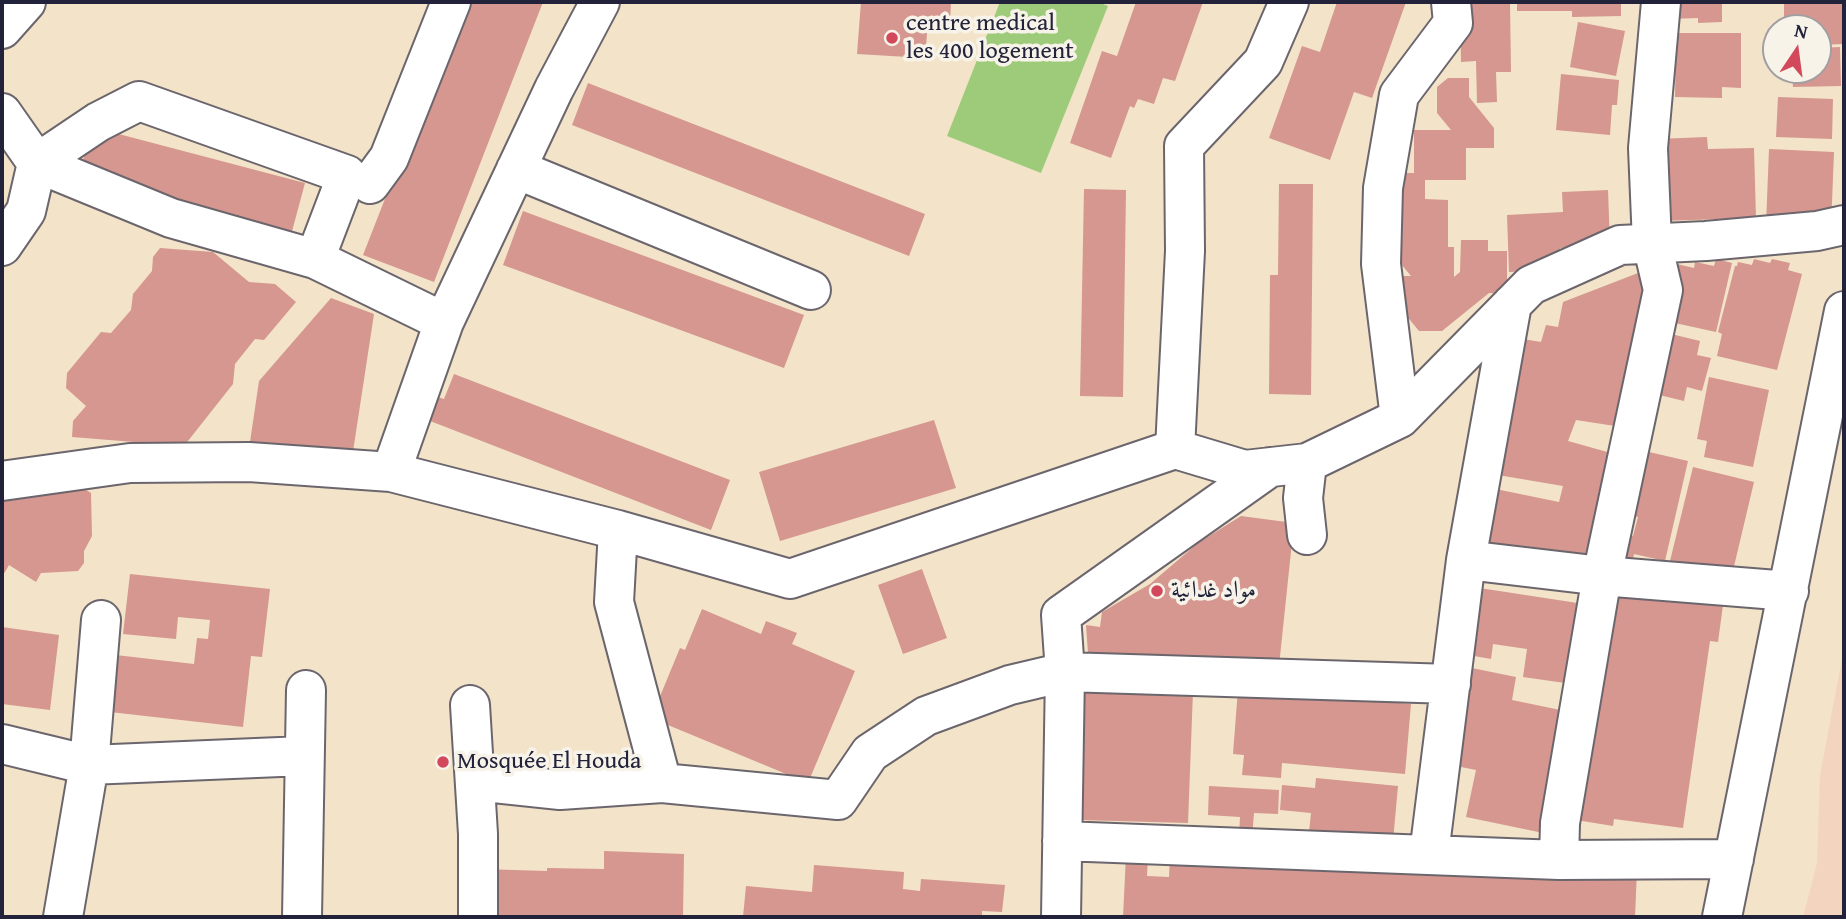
<!DOCTYPE html>
<html>
<head>
<meta charset="utf-8">
<style>
	body { margin:0 }
	#map { position:relative; width:1846px; height:919px; overflow:hidden; background:#f3e3c9; font-family:"Gentium Book Plus",serif }
	canvas { display:block }
	.frame { position:absolute; inset:0; border:4px solid #22223b; pointer-events:none }
	.north { position:absolute; left:1762px; top:14px; width:70px; height:70px; box-sizing:border-box; background:#f7f3e8; border:2px solid #a29fa3; border-radius:50%; rotate:13deg; font-size:19px; font-weight:700; line-height:28px; text-align:center; color:#22223b }
	.north::after { content:''; display:block; margin:auto; width:24px; height:32px; background:#d1495b; clip-path:polygon(50% 0,100% 100%,50% 72%,0 100%) }
</style>
</head>
<body>
<div id="map">
<canvas width="1846" height="919"></canvas>
<div class="frame"></div>
<div class="north">N</div>
</div>
<script>
const ctx = document.querySelector('canvas').getContext('2d');
ctx.lineJoin = 'round';
function fill(path, color) { ctx.fillStyle = color; ctx.fill(path, 'evenodd'); }
const toPath = rows => new Path2D(rows.map(r => 'M' + r).join(''));
function strokePath(path, color, width, dash) { ctx.strokeStyle = color; ctx.lineWidth = width; ctx.lineCap = dash ? 'butt' : 'round'; ctx.setLineDash(dash || []); ctx.stroke(path); }
function label(font, color, halo, rows, align = 'center') {
  ctx.font = font + ' "Gentium Book Plus",Amiri,serif'; ctx.lineWidth = 7; ctx.setLineDash([]); ctx.textBaseline = 'middle'; ctx.strokeStyle = halo; ctx.fillStyle = color; for (const [text, x, y, turn = 0] of rows) {
    ctx.save(); ctx.translate(x, y); ctx.rotate((+turn || 0) * Math.PI / 180); ctx.textAlign = isNaN(turn) ? turn : align; if (halo) ctx.strokeText(text, 0, 0); ctx.fillText(text, 0, 0); ctx.restore();
  }
}
const built = toPath([
	[1844,648,1844,917,1803,917,1817,863,1820,775]
]);
const green = toPath([
	[1000,2,1098,2,1108,6,1041,173,947,136]
]);
const building = toPath([
	[462,2,543,2,434,282,363,255],
	[861,2,951,2,950,23,928,21,925,58,857,54],
	[1136,2,1203,2,1175,81,1163,78,1154,104,1138,99,1134,108,1130,106,1111,158,1070,143,1102,51,1117,56],
	[1337,2,1406,2,1372,98,1354,92,1330,160,1269,138,1302,46,1320,52],
	[1460,2,1510,2,1511,72,1496,72,1497,102,1477,103,1476,61,1461,62],
	[1517,2,1621,2,1621,16,1572,17,1572,11,1517,11],
	[1669,2,1722,2,1722,22,1698,23,1698,18,1670,19],
	[1784,2,1844,2,1844,44,1818,45,1818,28,1784,28],
	[1578,22,1625,31,1616,76,1570,67],
	[1676,33,1741,33,1741,88,1722,87,1722,98,1675,97],
	[1840,47,1841,86,1793,87,1792,70,1818,70,1818,48],
	[1561,74,1619,80,1617,105,1612,105,1610,135,1556,130],
	[1448,78,1469,78,1469,97,1494,128,1494,148,1466,148,1466,180,1425,180,1425,199,1448,200,1448,247,1454,247,1454,277,1460,272,1461,240,1488,240,1488,251,1507,251,1507,294,1489,293,1442,331,1419,331,1392,298,1392,276,1411,276,1387,247,1387,173,1414,173,1414,130,1451,130,1437,113,1437,87],
	[588,83,925,214,909,256,572,125],
	[1778,97,1833,99,1832,139,1776,137],
	[92,127,305,183,291,235,78,179],
	[1707,137,1708,149,1754,148,1756,218,1659,221,1657,139],
	[1769,149,1834,152,1831,227,1766,225],
	[1279,184,1313,184,1311,395,1269,394,1270,275,1278,275],
	[1084,189,1126,190,1123,397,1080,396],
	[1608,190,1610,245,1560,248,1561,270,1509,272,1507,215,1563,212,1562,192],
	[523,211,804,315,784,368,503,265],
	[160,248,213,252,249,282,275,284,296,302,264,340,255,339,235,364,233,384,184,446,72,437,73,421,86,406,66,388,67,373,101,332,111,333,131,310,133,294,152,271,153,257],
	[1716,259,1732,263,1716,332,1675,323,1669,301,1677,264,1694,268,1695,262,1714,266],
	[1754,259,1770,263,1772,259,1790,263,1788,270,1802,274,1777,370,1717,356,1722,334,1718,332,1735,266,1737,266,1738,262,1752,265],
	[1651,268,1633,385,1621,390,1615,426,1576,420,1568,441,1618,455,1596,559,1472,548,1481,486,1559,502,1563,486,1486,473,1511,337,1541,342,1546,325,1558,327,1563,302],
	[331,298,374,314,352,458,250,442,259,381],
	[1663,332,1700,341,1697,355,1711,358,1702,391,1687,387,1684,401,1647,392],
	[454,374,730,480,711,530,425,419,434,396,444,399],
	[1709,377,1769,390,1753,467,1704,457,1707,441,1697,439],
	[934,420,956,488,780,541,759,472],
	[1649,452,1688,461,1665,561,1634,554,1633,559,1622,557,1627,535,1633,536,1638,517,1629,515,1636,461,1646,464],
	[1693,467,1754,482,1731,579,1669,565],
	[78,485,91,493,92,536,84,551,84,563,78,571,41,573,36,582,9,565,2,577,2,489],
	[1241,516,1294,523,1279,666,1088,654,1086,625,1100,627,1102,612,1150,584,1198,543],
	[922,569,947,638,903,654,878,585],
	[130,574,270,589,262,657,251,656,243,727,101,711,107,654,194,664,197,638,208,639,210,620,178,617,176,639,123,634],
	[1473,587,1584,604,1572,684,1523,677,1527,649,1493,644,1491,659,1463,654],
	[1603,588,1723,605,1718,642,1710,641,1683,828,1614,819,1613,826,1564,818],
	[702,609,761,634,766,621,797,633,792,644,855,671,808,783,651,718,680,648,685,650],
	[2,627,59,635,50,710,2,704],
	[1462,666,1516,677,1512,700,1570,712,1548,834,1466,817,1476,770,1446,764],
	[1083,688,1193,691,1188,823,1079,820],
	[1238,689,1411,704,1405,774,1282,763,1281,778,1242,775,1244,755,1233,754],
	[1316,778,1398,786,1393,841,1309,832,1311,813,1280,810,1282,785,1315,788],
	[1209,786,1279,790,1278,814,1254,813,1252,838,1239,837,1240,817,1208,815],
	[604,851,684,854,683,917,480,917,481,869,547,871,547,868,604,869],
	[1126,855,1148,856,1147,876,1169,877,1170,856,1637,870,1635,917,1123,917],
	[814,865,904,872,903,889,920,891,921,879,1005,885,1002,912,982,911,982,917,743,917,746,886,812,892]
]);
const minor = toPath([
	[2,29,26,2],
	[2,113,37,163,171,218,315,259,444,322],
	[516,169,811,290],
	[370,184,389,158,451,2],
	[2,246,26,211,37,163,98,122,139,101,347,175,315,259],
	[1400,418,1381,264,1383,188,1399,95,1453,23,1451,2],
	[1175,449,1185,251,1184,146,1263,62,1289,2],
	[1307,463,1303,498,1307,535],
	[1270,467,1061,615,1065,672,1451,684],
	[391,472,618,530],
	[2,481,130,463,249,462,391,472,444,322,554,89,600,2],
	[1466,560,1602,576,1789,591],
	[470,705,478,834,478,917],
	[2,744,89,765,304,756],
	[475,781,560,790,662,783],
	[1062,841,1559,860,1734,859],
	[1429,854,1466,560,1512,304],
	[1559,860,1560,823,1602,576,1663,290,1652,243,1648,148,1661,2],
	[63,917,89,765,101,620],
	[302,917,306,690],
	[1061,917,1065,672,1010,685,926,716,870,753,838,800,662,783,614,602,618,530,790,579,1175,449,1245,470,1307,463,1400,418,1531,285,1620,245,1706,241,1817,231,1844,225],
	[1722,917,1844,311]
]);
const markers = [
	[892,38,7,"#d1495b"],
	[1157,591,7,"#d1495b"],
	[443,762,7,"#d1495b"]
];
const poiNames = [
	["centre medical",906,24],
	["les 400 logement",906,52],
	["مواد غدائية",1171,591],
	["Mosquée El Houda",457,762]
];
fill(built, '#f3d4bf');
fill(green, '#9dcb79');
fill(building, '#d5978f');
strokePath(minor, '#6b666d', 42);
strokePath(minor, '#fff', 38);
for (const [x, y, r, color] of markers) { const dot = new Path2D(); dot.arc(x, y, r, 0, 2 * Math.PI); ctx.fillStyle = color; ctx.fill(dot); strokePath(dot, '#f7f3e8', 2.5); }
label('24px', '#22223b', '#f7f3e8', poiNames, 'left');
</script>
</body>
</html>
